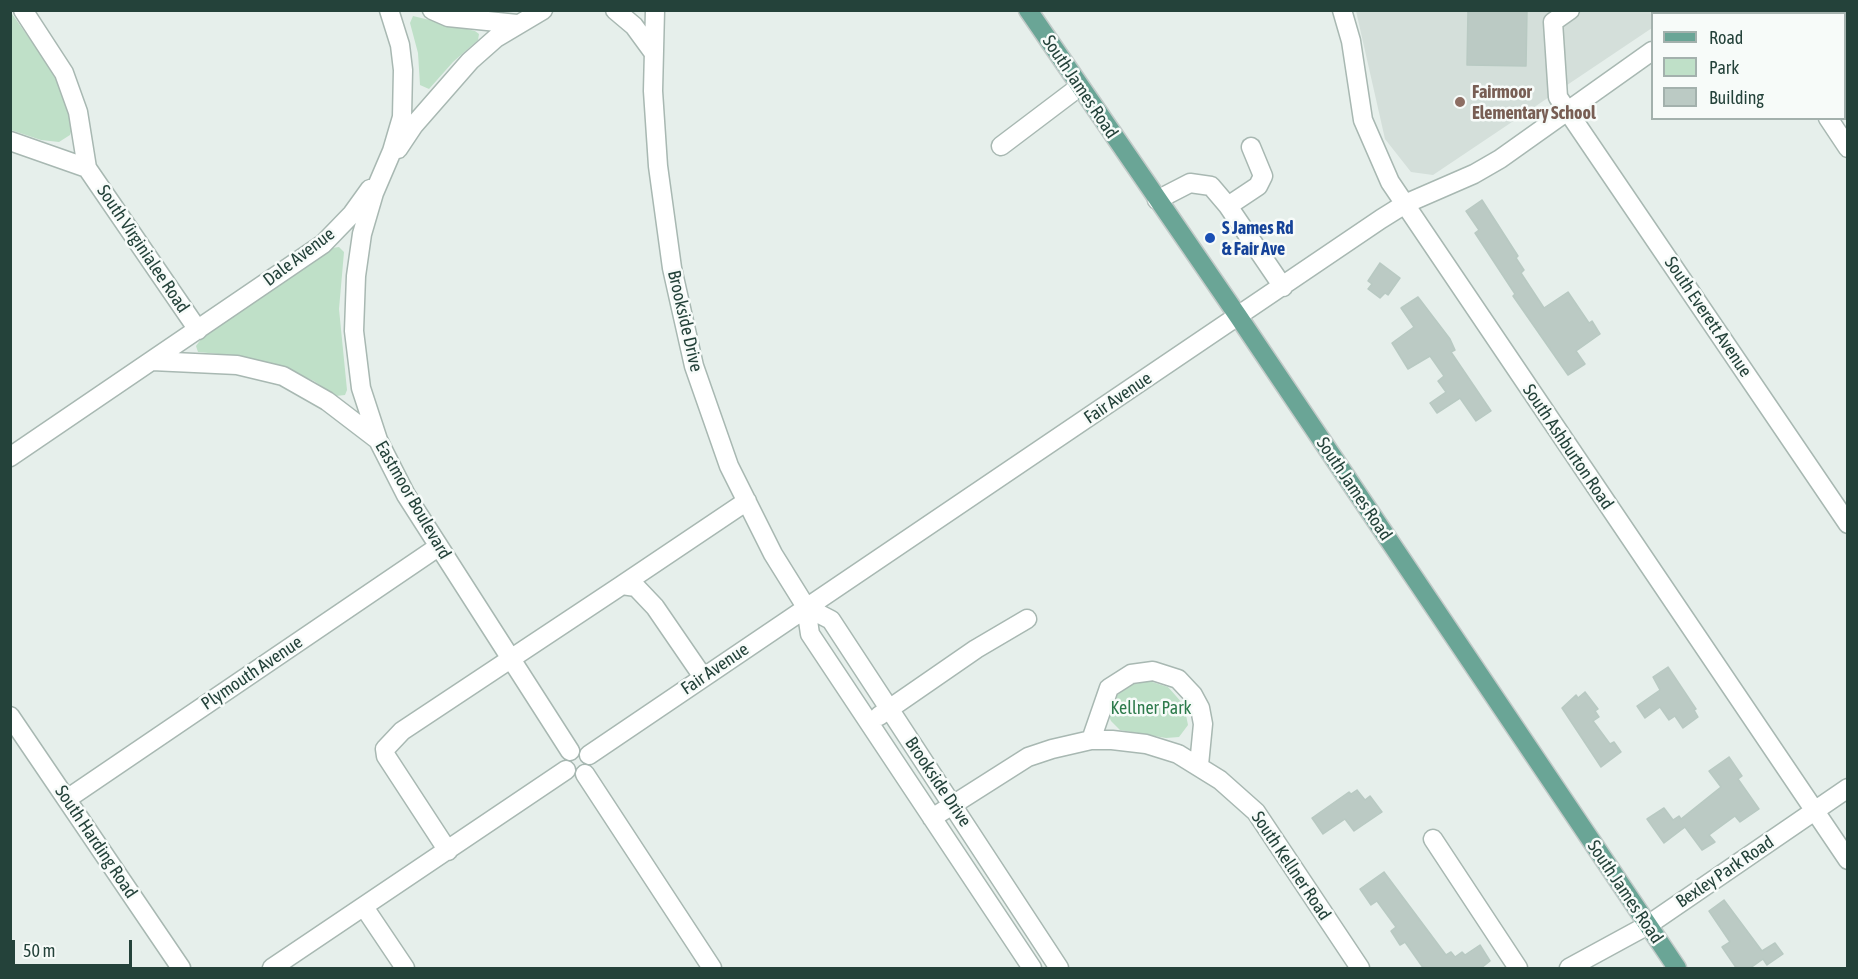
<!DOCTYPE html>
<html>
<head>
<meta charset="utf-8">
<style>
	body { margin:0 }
	#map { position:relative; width:1858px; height:979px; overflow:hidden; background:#e6efeb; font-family:"Asap Condensed",sans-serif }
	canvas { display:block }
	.frame { position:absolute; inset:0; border:12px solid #24423a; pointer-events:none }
	.legend { position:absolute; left:1651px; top:12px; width:195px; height:108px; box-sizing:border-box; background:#f7fbf9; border:2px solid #a3b1ad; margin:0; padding:8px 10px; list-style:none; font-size:18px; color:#24423a }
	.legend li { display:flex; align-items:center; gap:12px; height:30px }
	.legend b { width:30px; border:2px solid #a3b1ad }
	.scale { position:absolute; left:12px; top:940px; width:120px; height:27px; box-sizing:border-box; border:3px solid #24423a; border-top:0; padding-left:8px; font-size:18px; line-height:21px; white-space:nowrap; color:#24423a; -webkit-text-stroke:4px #f7fbf9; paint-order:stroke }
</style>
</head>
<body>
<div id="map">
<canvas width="1858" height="979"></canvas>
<div class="frame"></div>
<ul class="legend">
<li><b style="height:8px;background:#6aa596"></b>Road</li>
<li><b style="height:16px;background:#bfe0c8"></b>Park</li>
<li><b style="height:16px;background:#bbcac4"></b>Building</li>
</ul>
<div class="scale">50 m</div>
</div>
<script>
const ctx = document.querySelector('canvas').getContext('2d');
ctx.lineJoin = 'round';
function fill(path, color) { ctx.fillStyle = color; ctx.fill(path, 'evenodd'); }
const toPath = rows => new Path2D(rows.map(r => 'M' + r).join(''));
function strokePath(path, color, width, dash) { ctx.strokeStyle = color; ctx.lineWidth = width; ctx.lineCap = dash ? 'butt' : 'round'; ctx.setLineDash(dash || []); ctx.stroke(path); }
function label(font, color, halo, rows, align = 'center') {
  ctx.font = font + ' "Asap Condensed",sans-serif'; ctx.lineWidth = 5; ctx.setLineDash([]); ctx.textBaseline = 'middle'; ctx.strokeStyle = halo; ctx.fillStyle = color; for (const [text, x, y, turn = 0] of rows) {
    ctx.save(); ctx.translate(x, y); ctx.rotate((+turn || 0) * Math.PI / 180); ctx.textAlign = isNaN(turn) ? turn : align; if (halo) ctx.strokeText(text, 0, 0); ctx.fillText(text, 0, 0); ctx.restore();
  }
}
const built = toPath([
	[1356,11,1678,11,1673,13,1652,14,1652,28,1433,175,1411,172,1385,139]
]);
const green = toPath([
	[10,11,53,72,62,90,72,128,70,135,59,142,41,140,11,130],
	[413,16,475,31,479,34,478,40,453,62,429,89,420,85,418,53,410,23],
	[339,247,344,252,339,309,347,390,345,395,336,396,314,381,282,367,239,356,198,352,196,346,201,339,332,248],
	[1149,681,1168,687,1184,705,1188,725,1179,737,1166,738,1120,730,1111,721,1108,714,1114,698,1129,685]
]);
const building = toPath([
	[1468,10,1527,10,1526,66,1467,65,1468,10],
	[1482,200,1518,256,1516,258,1524,270,1521,273,1544,308,1568,292,1589,323,1592,321,1600,334,1576,351,1585,364,1568,375,1513,296,1515,294,1475,233,1479,230,1466,211,1482,200],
	[1380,263,1400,278,1388,295,1385,293,1380,298,1368,289,1372,284,1368,281,1380,263],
	[1418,297,1450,339,1455,350,1451,352,1491,411,1476,421,1460,398,1437,413,1430,403,1446,392,1438,381,1444,376,1430,356,1408,369,1392,343,1414,327,1401,308,1418,297],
	[1668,667,1696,709,1694,710,1698,717,1683,728,1675,716,1669,720,1660,707,1645,718,1637,706,1660,690,1653,677,1668,667],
	[1585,692,1598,709,1595,711,1599,717,1593,721,1610,744,1614,742,1621,752,1601,767,1562,708,1576,695,1578,698,1585,692],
	[1729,757,1742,776,1738,779,1759,809,1740,822,1735,816,1709,835,1715,842,1702,850,1685,827,1664,843,1647,819,1664,808,1673,820,1679,816,1681,819,1721,787,1709,771,1729,757],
	[1357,790,1365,800,1370,796,1382,812,1354,831,1345,819,1323,834,1312,818,1349,792,1351,794,1357,790],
	[1384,872,1446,955,1451,952,1455,957,1462,952,1465,955,1480,945,1490,961,1480,969,1424,969,1405,942,1400,945,1391,931,1396,927,1377,901,1371,905,1360,889,1384,872],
	[1724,900,1762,951,1775,943,1783,954,1767,965,1763,959,1749,969,1737,969,1722,947,1730,942,1709,911,1724,900]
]);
const minor = toPath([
	[23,10,64,73,78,112,87,168],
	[389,10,400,45,403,70,402,117,392,151,374,193,362,234,356,276,354,331,361,388,378,440,406,495,570,751],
	[432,10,448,17,517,24],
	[615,10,634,26,653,52],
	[655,10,653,91,658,166,672,268,694,366,729,466,773,554,806,607,810,634,1032,968],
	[1342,10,1351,41,1363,120,1390,182,1848,860],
	[1570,10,1553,22,1558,97,1848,524],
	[1755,10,1757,14],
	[1707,14,1711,10],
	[1828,118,1848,148],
	[10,141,87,168,198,330],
	[1001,146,1079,87],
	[398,149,414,125,470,61,496,38,543,10],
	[1157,200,1190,183,1211,186,1228,206,1283,287],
	[1228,206,1258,186,1263,176,1251,147],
	[152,361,237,365,283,376,327,401,378,440],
	[10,457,323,244,352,214,370,189],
	[622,585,747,501],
	[806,607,831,620,1059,968],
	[10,716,181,968],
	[879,716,976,649,1027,619],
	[1091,740,1109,688,1131,674,1153,671,1178,679,1193,695,1200,708,1203,724,1199,765],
	[589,755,1381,219,1405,204,1474,174,1500,159,1652,51],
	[585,774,712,968],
	[67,799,438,547],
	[932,818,1028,757,1052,749,1091,740,1112,740,1146,744,1178,754,1220,780,1256,812,1360,968],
	[1433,839,1518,968],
	[448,851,386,756,385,749,402,731,622,585,636,587,655,607,703,677],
	[364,907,405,968],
	[272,968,566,770],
	[1569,968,1648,925,1848,788]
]);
const major = toPath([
	[1028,10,1238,316,1677,968]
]);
const markers = [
	[1460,102,6,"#8d6e63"],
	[1210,238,6,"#1a4fb4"]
];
const streetNames = [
	["South James Road",1080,87,56],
	["South Virginialee Road",143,249,56],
	["Dale Avenue",299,257,-37],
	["South Everett Avenue",1708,317,56],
	["Brookside Drive",685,321,77],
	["Fair Avenue",1118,398,-34],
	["South Ashburton Road",1568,447,56],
	["South James Road",1354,489,56],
	["Eastmoor Boulevard",413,500,60],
	["Fair Avenue",715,669,-34],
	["Plymouth Avenue",252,673,-34],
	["Brookside Drive",938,782,56],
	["South Harding Road",96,842,56],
	["South Kellner Road",1291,866,56],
	["Bexley Park Road",1725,872,-34],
	["South James Road",1625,892,56]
];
const educationNames = [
	["Fairmoor",1472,92],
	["Elementary School",1472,113]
];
const transitNames = [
	["S James Rd",1222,228],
	["& Fair Ave",1222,249]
];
const parkNames = [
	["Kellner Park",1151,708]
];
fill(built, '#d4dfda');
fill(green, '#bfe0c8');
fill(building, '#bbcac4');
strokePath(building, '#b8c9c2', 1.5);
strokePath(minor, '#a8b8b2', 21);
strokePath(major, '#c2cac8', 21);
strokePath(minor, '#fff', 18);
strokePath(major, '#6aa596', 18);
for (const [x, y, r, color] of markers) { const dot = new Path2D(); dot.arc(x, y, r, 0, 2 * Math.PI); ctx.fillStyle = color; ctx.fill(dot); strokePath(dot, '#f7fbf9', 2); }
label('18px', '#24423a', '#f7fbf9', streetNames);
label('bold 18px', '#785e54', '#f7fbf9', educationNames, 'left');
label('bold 18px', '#164399', '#f7fbf9', transitNames, 'left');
label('18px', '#2d7a4b', '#f7fbf9', parkNames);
</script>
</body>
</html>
